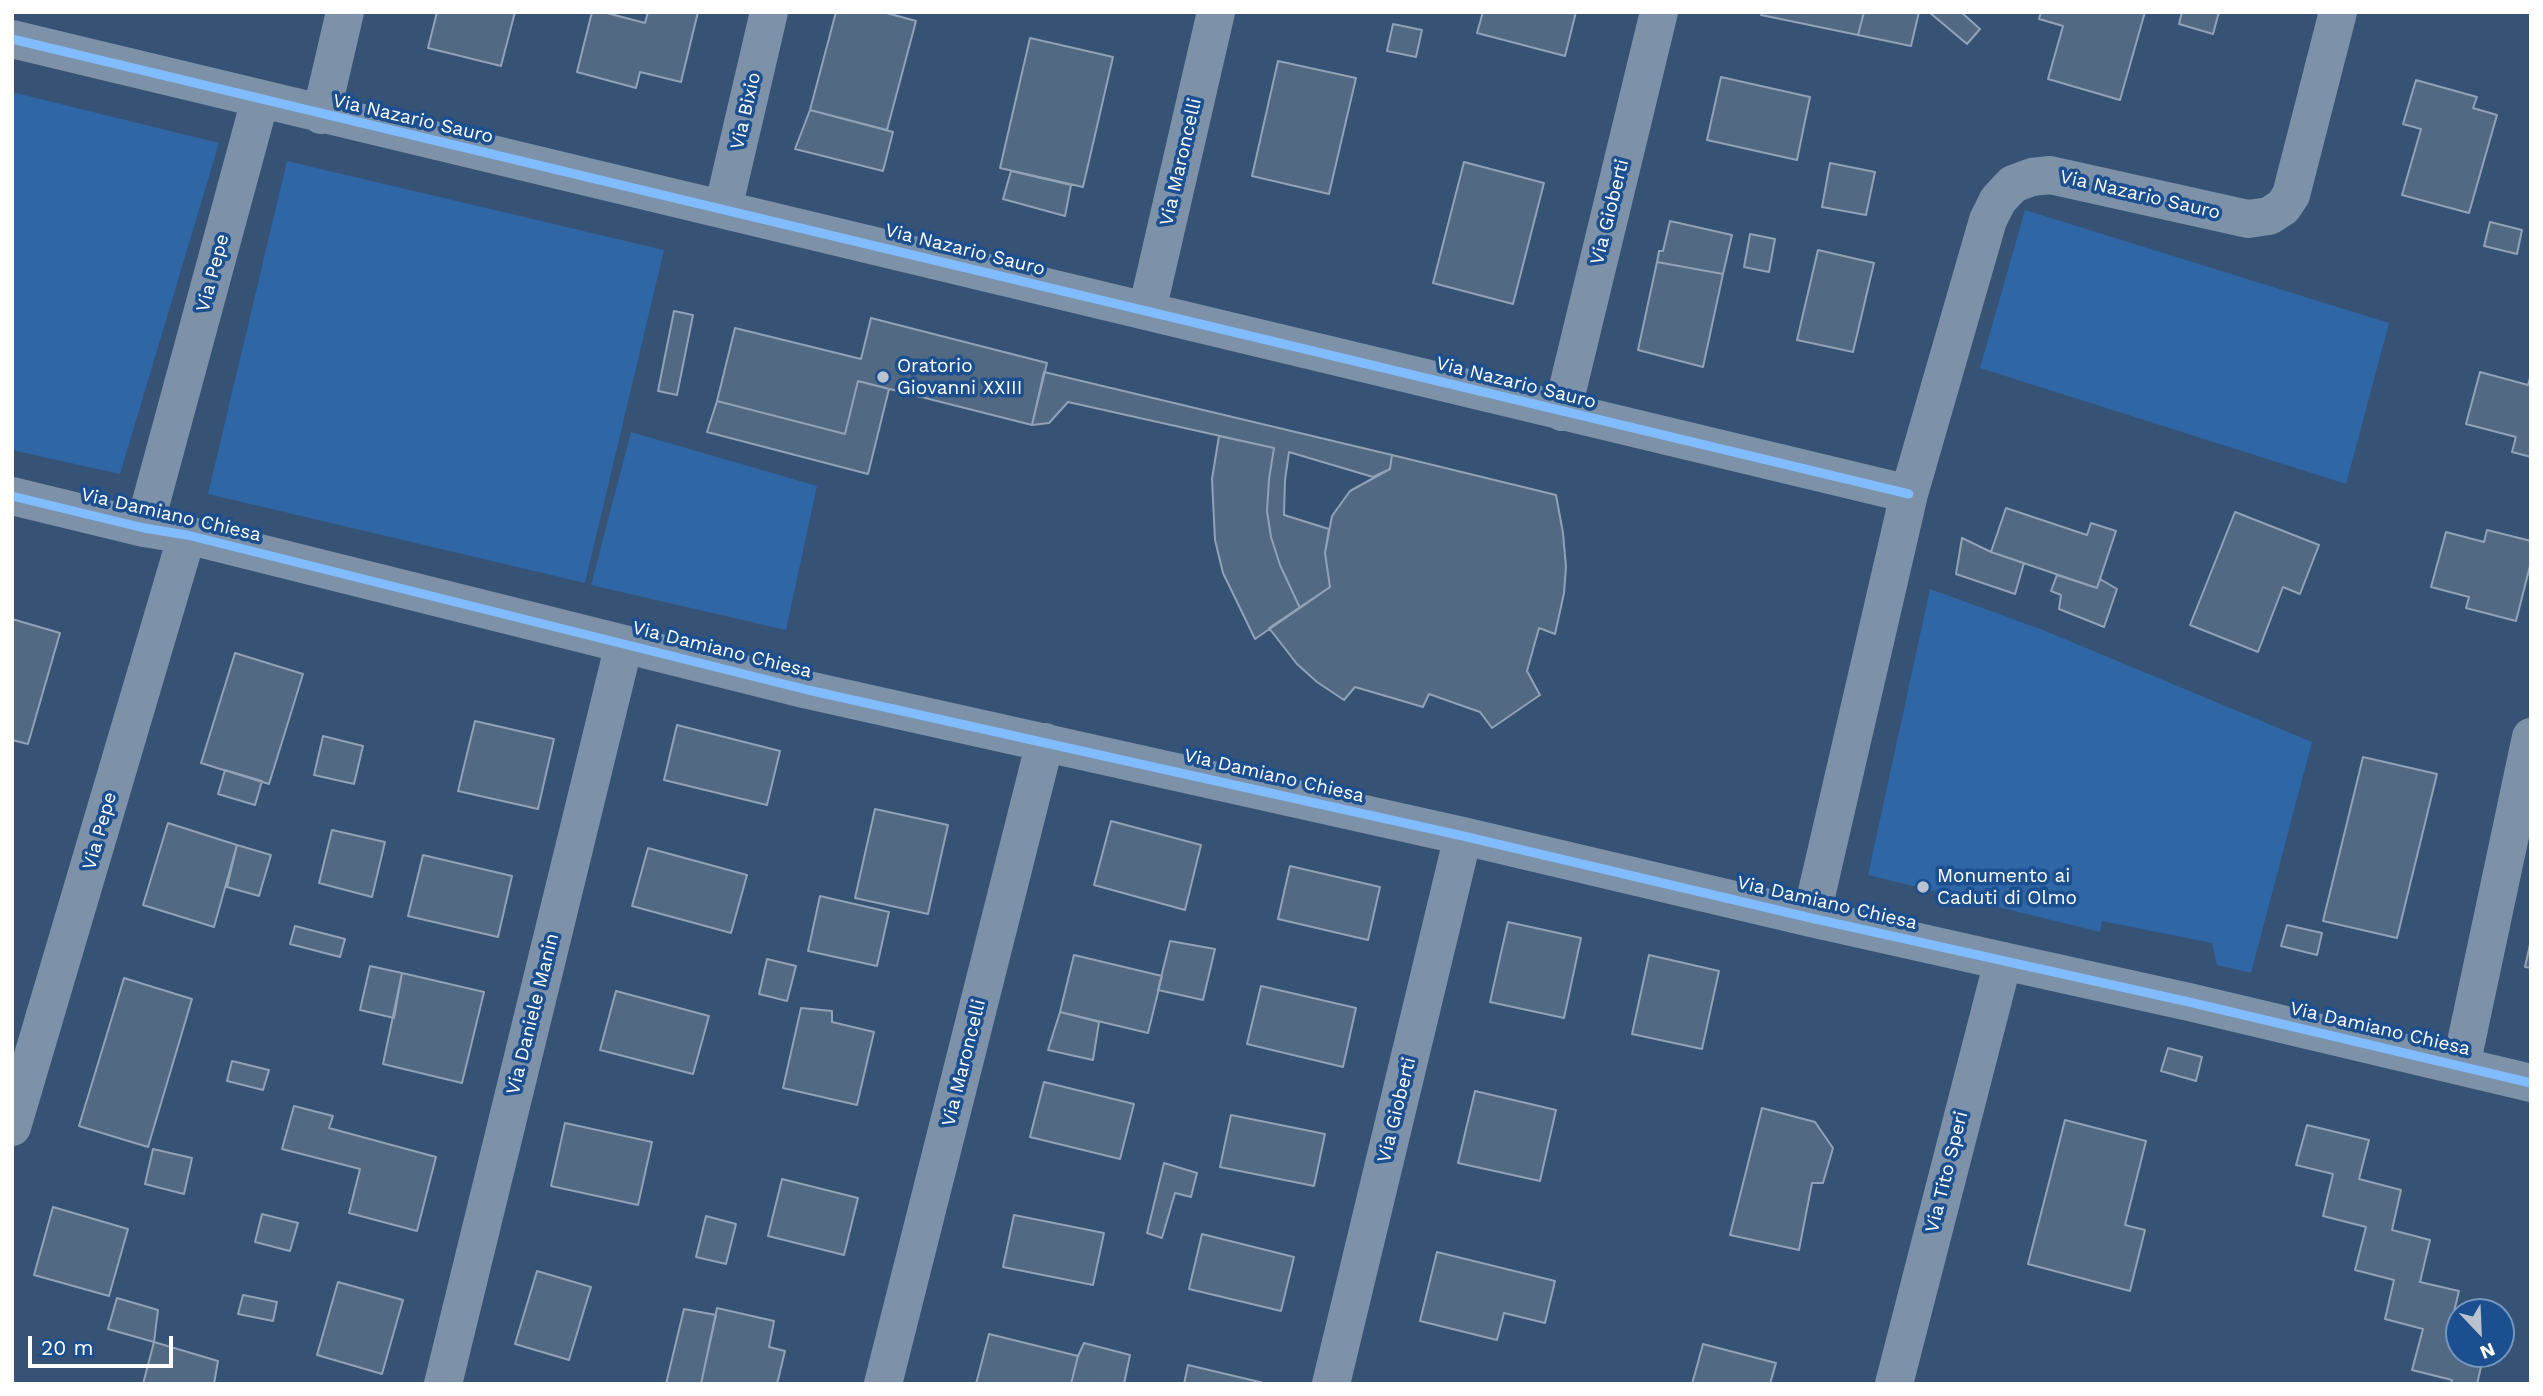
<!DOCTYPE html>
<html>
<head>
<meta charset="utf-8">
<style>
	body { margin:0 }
	#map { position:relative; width:2543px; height:1396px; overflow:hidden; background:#365274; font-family:"Work Sans",sans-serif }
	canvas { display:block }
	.frame { position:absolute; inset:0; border:14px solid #fff; pointer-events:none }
	.north { position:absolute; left:2445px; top:1298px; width:70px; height:70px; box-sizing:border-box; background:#1b4f8f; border:2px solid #7695bc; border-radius:50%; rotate:157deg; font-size:19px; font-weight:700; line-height:28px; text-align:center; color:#fff }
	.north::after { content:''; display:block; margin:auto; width:24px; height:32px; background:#b9c2ce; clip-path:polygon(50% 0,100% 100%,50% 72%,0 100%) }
	.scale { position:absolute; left:28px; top:1336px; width:145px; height:32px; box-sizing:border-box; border:4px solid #fff; border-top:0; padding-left:9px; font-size:21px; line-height:24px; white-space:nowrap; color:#fff; -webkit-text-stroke:5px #1b4f8f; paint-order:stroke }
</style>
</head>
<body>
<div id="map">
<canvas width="2543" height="1396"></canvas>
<div class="frame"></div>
<div class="north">N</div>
<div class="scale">20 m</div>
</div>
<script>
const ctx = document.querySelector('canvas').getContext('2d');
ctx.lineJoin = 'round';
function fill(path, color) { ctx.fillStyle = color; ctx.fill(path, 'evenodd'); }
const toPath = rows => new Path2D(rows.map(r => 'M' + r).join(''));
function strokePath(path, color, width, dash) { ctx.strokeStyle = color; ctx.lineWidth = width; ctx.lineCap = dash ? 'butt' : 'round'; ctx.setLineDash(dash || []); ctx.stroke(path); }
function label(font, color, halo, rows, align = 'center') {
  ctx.font = font + ' "Work Sans",sans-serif'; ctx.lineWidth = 7; ctx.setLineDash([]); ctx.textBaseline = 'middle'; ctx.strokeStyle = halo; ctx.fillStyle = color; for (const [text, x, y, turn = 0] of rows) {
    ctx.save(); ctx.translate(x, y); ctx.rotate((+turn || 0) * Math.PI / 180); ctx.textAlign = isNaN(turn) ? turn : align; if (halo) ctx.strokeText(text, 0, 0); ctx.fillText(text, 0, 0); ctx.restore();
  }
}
const green = toPath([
	[12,92,219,143,120,474,12,450],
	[287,161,664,250,585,583,208,494],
	[2025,210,2389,323,2346,484,1980,368],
	[631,432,817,486,786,630,591,585],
	[1930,589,2043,630,2312,742,2251,973,2217,965,2212,943,2102,921,2100,932,1868,875]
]);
const building = toPath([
	[437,12,515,12,501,66,428,48,437,12],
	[592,12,603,12,645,23,648,12,698,12,681,82,640,72,636,88,577,72,592,12],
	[836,12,883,12,916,21,887,130,810,110,836,12],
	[1483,12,1576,12,1565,56,1477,33,1483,12],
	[1762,12,1864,12,1858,35,1761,15,1762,12],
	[1864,12,1919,12,1911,46,1858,35,1864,12],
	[1929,12,1961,12,1980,29,1967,44,1929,12],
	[2041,12,2145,12,2120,100,2048,79,2063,26,2039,19,2041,12],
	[2182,12,2219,12,2213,34,2179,24,2182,12],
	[1393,24,1422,30,1416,57,1387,51,1393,24],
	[1030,38,1113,57,1083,187,1000,168,1030,38],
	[1278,61,1356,78,1329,194,1252,176,1278,61],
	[1721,77,1810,97,1797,160,1707,140,1721,77],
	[2416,80,2477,97,2473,108,2497,115,2469,213,2402,195,2421,129,2403,124,2416,80],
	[810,110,893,132,883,171,795,149,810,110],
	[1464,162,1544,183,1513,304,1433,283,1464,162],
	[1830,163,1875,172,1866,215,1822,207,1830,163],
	[1011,171,1071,185,1065,216,1003,199,1011,171],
	[1670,221,1732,235,1723,274,1657,262,1659,251,1663,251,1670,221],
	[2490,222,2522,230,2517,254,2484,246,2490,222],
	[1750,234,1775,239,1769,272,1744,267,1750,234],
	[1818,250,1874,263,1853,352,1797,340,1818,250],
	[1657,262,1723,274,1703,367,1638,350,1657,262],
	[674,311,693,315,677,395,658,391,674,311],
	[871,318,1047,363,1032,425,858,381,845,434,717,401,735,328,861,359,871,318],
	[1044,372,1392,455,1390,469,1373,477,1289,452,1285,480,1284,515,1329,529,1325,553,1330,587,1300,608,1280,565,1271,537,1267,511,1269,479,1274,448,1068,402,1049,423,1032,425,1044,372],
	[2480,372,2528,385,2531,375,2531,457,2512,452,2516,437,2466,424,2480,372],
	[858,381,889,389,868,474,707,432,717,401,845,434,858,381],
	[1219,436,1274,448,1269,479,1267,511,1271,537,1280,565,1300,608,1255,639,1223,573,1215,540,1212,479,1219,436],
	[1392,455,1556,495,1563,533,1566,567,1564,593,1555,634,1539,628,1527,671,1540,695,1492,728,1480,712,1429,694,1423,707,1355,687,1344,700,1317,682,1297,664,1269,628,1330,587,1325,553,1332,516,1350,491,1390,469,1392,455],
	[2006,508,2087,535,2091,523,2116,531,2097,588,1991,552,2006,508],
	[2235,512,2319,545,2300,594,2283,587,2258,652,2190,625,2235,512],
	[2487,530,2531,541,2531,562,2516,621,2466,608,2469,597,2431,587,2446,532,2484,542,2487,530],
	[1962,538,1991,552,2024,563,2015,594,1956,574,1962,538],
	[2057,575,2097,588,2100,579,2117,589,2104,627,2059,609,2061,595,2051,591,2057,575],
	[12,619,60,633,28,744,12,740,12,619],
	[235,653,303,674,269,784,201,763,235,653],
	[475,721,554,739,538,809,458,791,475,721],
	[677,725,780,751,767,805,664,780,677,725],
	[323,736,363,746,354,784,314,775,323,736],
	[2363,757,2437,774,2397,938,2323,921,2363,757],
	[225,770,262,781,255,805,218,794,225,770],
	[875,809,948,825,928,914,855,898,875,809],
	[1111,821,1201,845,1185,910,1094,885,1111,821],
	[168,823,237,845,214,927,143,905,168,823],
	[332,830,385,842,372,897,319,883,332,830],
	[237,845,271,855,259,896,227,887,237,845],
	[648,848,747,875,731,933,632,906,648,848],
	[423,855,512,876,498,937,408,916,423,855],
	[1290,866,1380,887,1368,940,1278,919,1290,866],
	[820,896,889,912,877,966,808,951,820,896],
	[1508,922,1581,938,1564,1018,1490,1002,1508,922],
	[2287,925,2322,933,2317,955,2281,946,2287,925],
	[295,926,345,939,340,957,290,944,295,926],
	[2531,940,2531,968,2525,967,2531,940],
	[1170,941,1215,949,1203,1000,1158,990,1170,941],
	[1074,955,1162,976,1148,1033,1060,1012,1074,955],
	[1649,955,1719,971,1702,1049,1632,1034,1649,955],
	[767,959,796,966,787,1001,759,994,767,959],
	[370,966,402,973,394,1018,360,1010,370,966],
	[402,973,484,992,462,1083,383,1064,402,973],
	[124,978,192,999,148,1147,79,1126,124,978],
	[1261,986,1356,1008,1343,1067,1247,1044,1261,986],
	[616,991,709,1016,693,1074,600,1050,616,991],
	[801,1008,832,1011,832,1022,874,1032,857,1105,783,1088,801,1008],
	[1060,1012,1099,1022,1093,1060,1048,1050,1060,1012],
	[2168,1048,2202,1057,2196,1081,2161,1071,2168,1048],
	[232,1061,269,1070,263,1090,227,1081,232,1061],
	[1044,1082,1134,1104,1120,1159,1030,1137,1044,1082],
	[1475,1091,1556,1110,1540,1181,1458,1163,1475,1091],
	[294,1106,333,1116,329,1128,436,1157,417,1231,349,1213,360,1169,282,1149,294,1106],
	[1762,1108,1815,1122,1833,1148,1823,1183,1812,1183,1799,1250,1730,1235,1762,1108],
	[1231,1115,1325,1134,1314,1186,1220,1167,1231,1115],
	[2065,1120,2146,1141,2125,1225,2145,1230,2130,1291,2028,1264,2065,1120],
	[565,1123,652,1142,638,1205,551,1186,565,1123],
	[2307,1125,2369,1140,2359,1179,2401,1190,2392,1230,2430,1240,2420,1282,2459,1291,2449,1332,2459,1334,2459,1354,2484,1354,2477,1384,2451,1384,2452,1380,2412,1370,2423,1329,2385,1319,2394,1280,2355,1270,2366,1227,2323,1216,2333,1174,2296,1165,2307,1125],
	[153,1149,192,1158,184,1194,145,1184,153,1149],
	[1164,1163,1197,1173,1191,1197,1175,1193,1162,1238,1147,1233,1164,1163],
	[782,1179,858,1198,844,1255,768,1236,782,1179],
	[53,1207,128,1229,109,1296,34,1275,53,1207],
	[262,1214,298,1223,290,1251,255,1242,262,1214],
	[1014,1215,1104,1233,1093,1285,1003,1267,1014,1215],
	[706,1216,736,1224,726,1264,696,1257,706,1216],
	[1202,1234,1294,1257,1281,1311,1189,1289,1202,1234],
	[1437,1252,1555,1281,1545,1323,1504,1313,1497,1340,1420,1321,1437,1252],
	[537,1271,591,1287,569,1360,515,1344,537,1271],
	[338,1282,403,1300,382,1374,317,1355,338,1282],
	[243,1295,277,1302,273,1321,238,1314,243,1295],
	[117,1298,158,1310,154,1342,108,1329,117,1298],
	[717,1308,774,1321,769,1347,785,1351,777,1384,701,1384,717,1308],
	[684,1309,716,1315,701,1384,666,1384,684,1309],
	[989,1334,1078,1356,1071,1384,976,1384,989,1334],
	[154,1342,218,1361,214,1384,143,1384,154,1342],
	[1084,1343,1130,1355,1124,1384,1071,1384,1078,1356,1084,1343],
	[1703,1344,1776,1363,1770,1384,1692,1384,1703,1344],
	[1188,1365,1268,1384,1184,1384,1188,1365]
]);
const minor = toPath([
	[12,39,1909,494],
	[321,115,345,12],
	[723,209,769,12],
	[1147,311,1216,12],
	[1562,412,1659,12],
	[12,496,144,528,187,535,808,690,1463,836,1811,918,2003,961],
	[144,528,260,100],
	[1811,918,1909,494,1988,220,1998,200,2013,184,2032,177,2050,175,2248,219,2269,216,2283,207,2291,195,2338,12],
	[2461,1066,2531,737],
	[12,1127,187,535],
	[443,1384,624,644],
	[883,1384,1045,742],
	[1331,1384,1463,836]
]);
const tertiary = toPath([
	[1894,1384,2003,961,2189,1002,2531,1083]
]);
const cycleway = toPath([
	[12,39,1909,494],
	[12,496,144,528,187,535,808,690,1463,836,1811,918,2189,1002,2531,1083]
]);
const markers = [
	[883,377,7,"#b9c2ce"],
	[1923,887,7,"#b9c2ce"]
];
const streetNames = [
	["Via Bixio",746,111,-77],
	["Via Nazario Sauro",413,119,13],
	["Via Maroncelli",1181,162,-77],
	["Via Nazario Sauro",2140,195,13],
	["Via Gioberti",1610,212,-76],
	["Via Nazario Sauro",965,250,14],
	["Via Pepe",213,273,-75],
	["Via Nazario Sauro",1516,383,14],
	["Via Damiano Chiesa",171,515,13],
	["Via Damiano Chiesa",722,650,14],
	["Via Damiano Chiesa",1274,776,13],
	["Via Pepe",100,831,-74],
	["Via Damiano Chiesa",1827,903,13],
	["Via Daniele Manin",533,1014,-76],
	["Via Damiano Chiesa",2380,1029,13],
	["Via Maroncelli",964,1063,-76],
	["Via Gioberti",1397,1110,-76],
	["Via Tito Speri",1947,1172,-76]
];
const poiNames = [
	["Oratorio",897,366],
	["Giovanni XXIII",897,388],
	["Monumento ai",1937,876],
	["Caduti di Olmo",1937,898]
];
fill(green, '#2f66a5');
fill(building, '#526984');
strokePath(building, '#92a2b6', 2);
strokePath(minor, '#7d92a8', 38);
strokePath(tertiary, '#7d92a8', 38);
strokePath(cycleway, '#80bcff', 9);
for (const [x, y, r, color] of markers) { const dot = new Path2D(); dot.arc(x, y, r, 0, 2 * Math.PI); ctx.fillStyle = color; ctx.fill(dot); strokePath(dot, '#1b4f8f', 2.5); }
label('19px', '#fff', '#1b4f8f', streetNames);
label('19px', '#fff', '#1b4f8f', poiNames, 'left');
</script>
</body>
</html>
